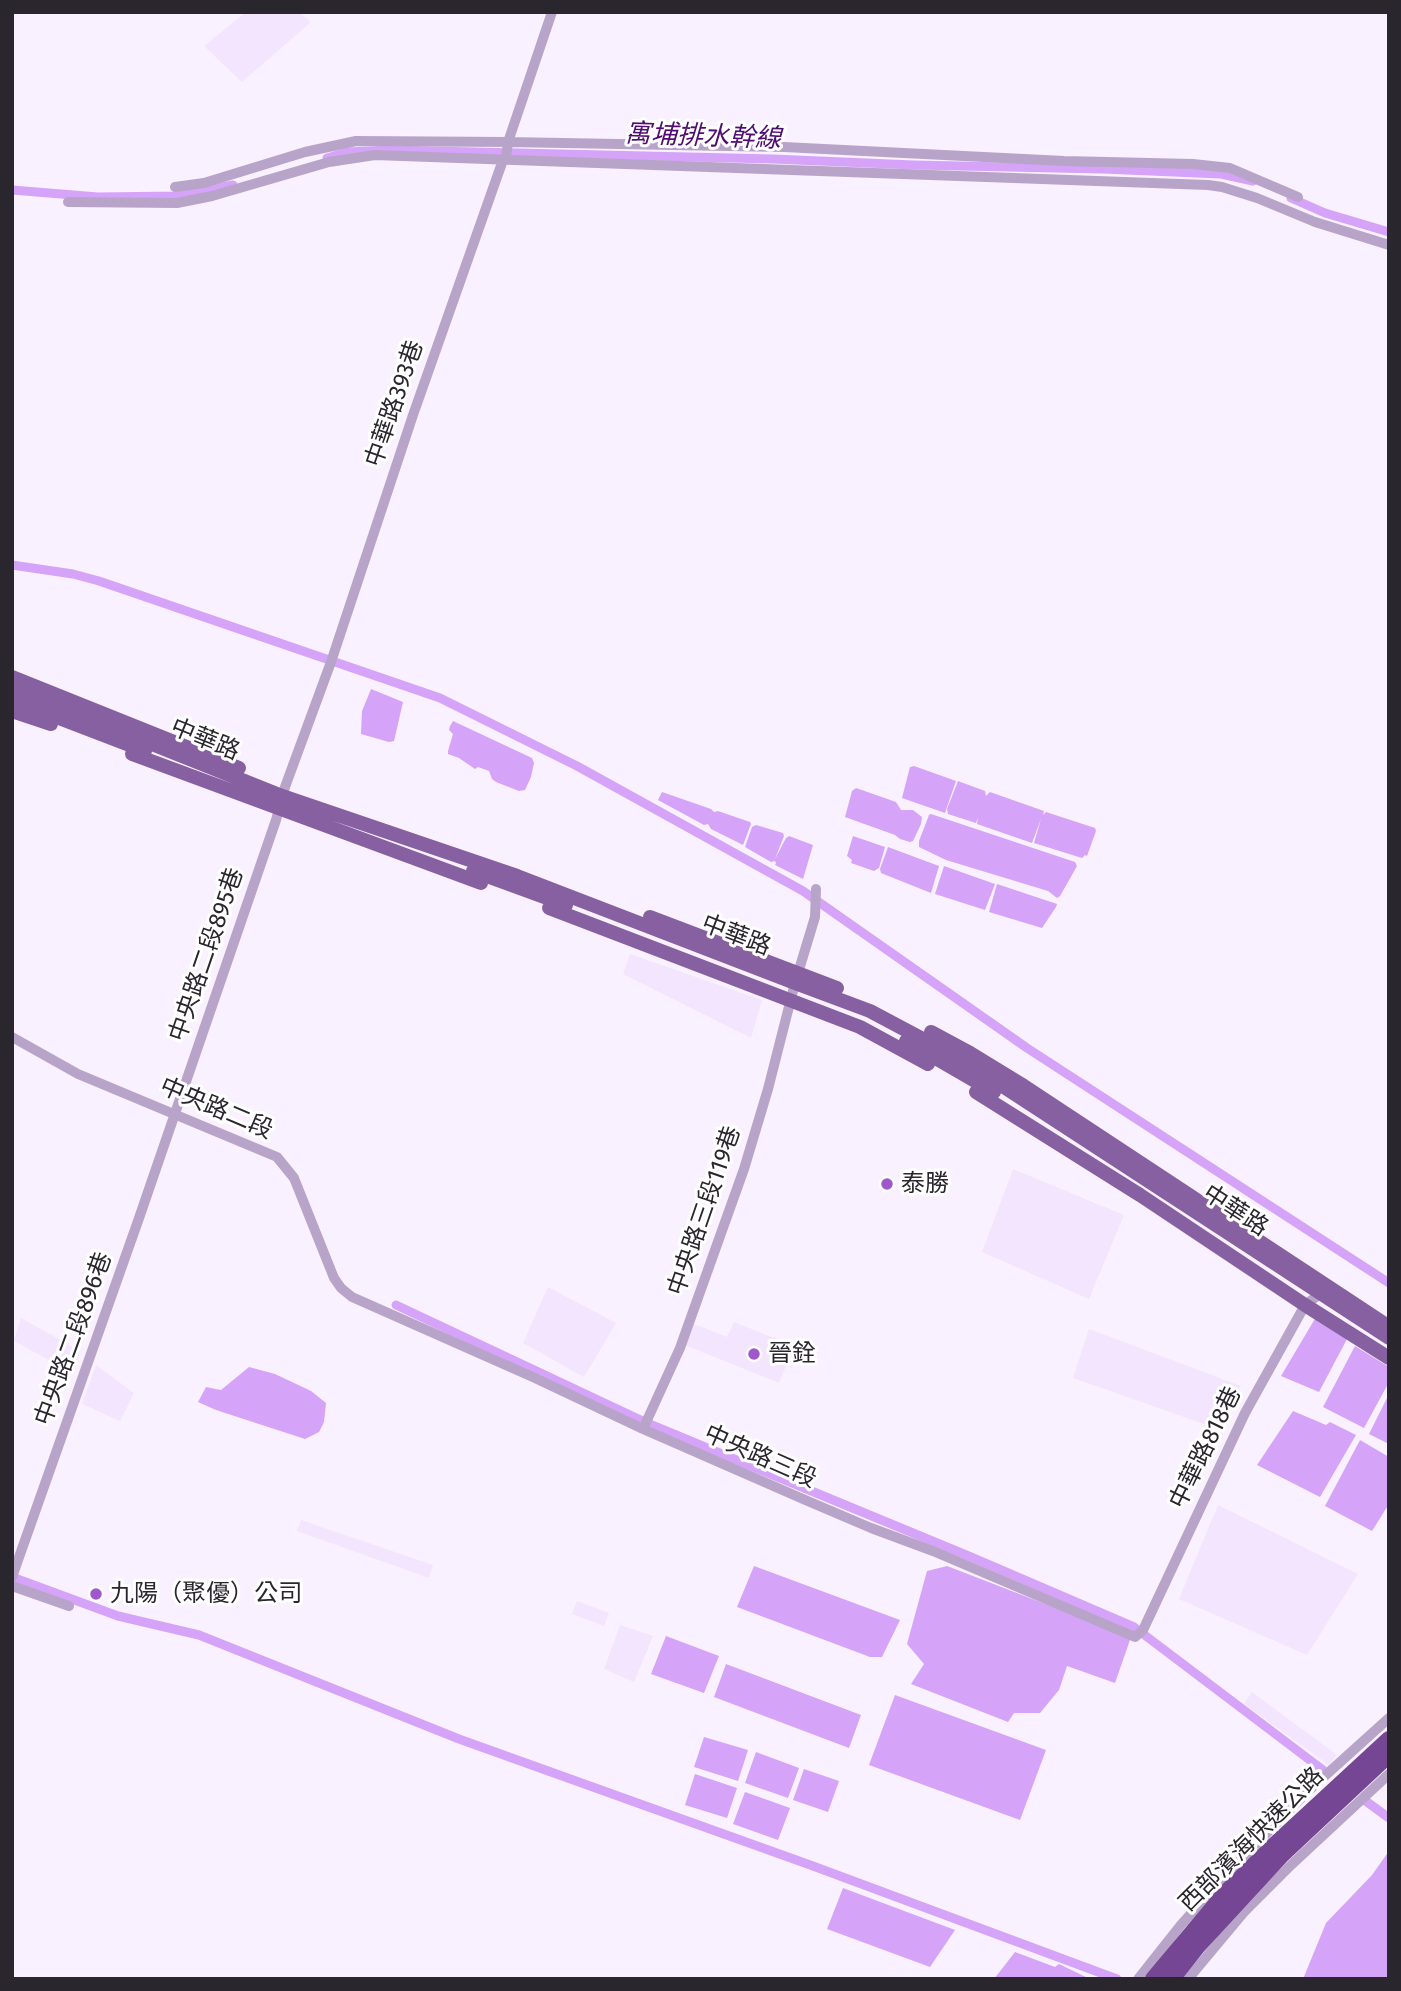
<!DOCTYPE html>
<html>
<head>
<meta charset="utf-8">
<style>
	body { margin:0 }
	#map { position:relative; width:1401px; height:1991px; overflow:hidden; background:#f9f1ff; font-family:"Fira Sans",sans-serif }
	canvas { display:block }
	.frame { position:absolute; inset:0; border:14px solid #2a262d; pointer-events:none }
</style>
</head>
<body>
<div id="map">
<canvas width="1401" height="1991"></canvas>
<div class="frame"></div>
</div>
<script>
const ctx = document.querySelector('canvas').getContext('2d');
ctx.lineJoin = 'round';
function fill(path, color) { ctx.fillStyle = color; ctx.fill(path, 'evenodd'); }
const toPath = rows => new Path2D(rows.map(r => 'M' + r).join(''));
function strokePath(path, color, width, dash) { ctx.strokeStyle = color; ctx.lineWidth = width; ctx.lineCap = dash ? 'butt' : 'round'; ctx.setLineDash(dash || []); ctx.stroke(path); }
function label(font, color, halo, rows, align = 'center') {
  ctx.font = font + ' "Fira Sans","Noto Sans TC",sans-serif'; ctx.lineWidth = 6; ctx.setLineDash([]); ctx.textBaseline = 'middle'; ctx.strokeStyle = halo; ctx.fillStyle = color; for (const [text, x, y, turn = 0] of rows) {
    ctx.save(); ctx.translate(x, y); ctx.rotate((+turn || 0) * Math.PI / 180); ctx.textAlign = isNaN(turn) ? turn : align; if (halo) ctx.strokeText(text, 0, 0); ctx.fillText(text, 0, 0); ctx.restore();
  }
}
const built = toPath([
	[246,12,299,12,311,22,242,82,204,46],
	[630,954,762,1000,751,1038,623,974],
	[1013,1169,1124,1215,1089,1299,982,1252],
	[548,1287,616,1323,584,1377,523,1343],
	[21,1318,80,1351,74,1374,14,1341],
	[734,1322,794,1346,779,1383,685,1345,694,1324,727,1337],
	[1089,1329,1241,1386,1221,1430,1073,1378],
	[96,1365,134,1393,120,1421,82,1404],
	[1218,1505,1358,1574,1307,1655,1179,1599],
	[301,1520,433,1565,429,1578,297,1531],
	[577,1601,609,1613,604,1626,572,1614],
	[620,1625,653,1636,634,1682,604,1669],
	[1252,1692,1337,1755,1329,1765,1244,1704]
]);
const water = toPath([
	[371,689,403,702,394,741,389,742,361,734,362,711],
	[453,721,532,758,534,763,531,777,525,790,519,791,496,782,492,779,489,771,478,767,475,769,459,758,448,754,448,751,453,734,449,730,450,726],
	[914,766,956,781,945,813,902,798,910,767],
	[958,781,985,791,986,796,990,792,1044,811,1043,815,1046,812,1095,828,1096,831,1087,856,1085,855,1082,858,1034,843,1041,819,1032,843,977,824,978,818,976,823,948,814,947,809],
	[856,788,896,802,901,810,913,810,922,817,921,824,913,841,910,842,900,839,895,835,845,817,852,791],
	[662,792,711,809,714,812,718,811,750,822,751,824,743,845,711,829,708,824,704,825,658,800],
	[931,814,1075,862,1077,866,1060,896,1057,898,1048,891,946,860,919,847,919,841,929,815],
	[756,825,783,833,784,836,775,859,786,838,789,836,813,845,803,879,775,865,776,863,775,861,771,862,745,847,752,827],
	[853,836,885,847,879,868,874,871,851,863,852,860,847,856],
	[888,847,939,866,931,893,881,873,880,869],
	[944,866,995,884,985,910,935,894],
	[997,884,1057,904,1056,907,1042,928,989,912],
	[1316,1317,1347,1339,1319,1392,1281,1376],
	[1355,1346,1389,1367,1389,1382,1364,1428,1323,1407],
	[249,1367,275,1374,311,1391,326,1403,324,1422,319,1432,305,1439,216,1410,198,1402,206,1387,221,1390],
	[1389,1394,1389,1444,1369,1434],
	[1293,1411,1326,1425,1330,1422,1356,1435,1320,1497,1257,1465],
	[1360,1440,1389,1457,1389,1504,1372,1531,1325,1506],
	[754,1566,900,1620,882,1657,870,1657,737,1607],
	[947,1566,1131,1637,1115,1683,1067,1666,1059,1690,1040,1713,1014,1713,1008,1722,911,1684,924,1664,907,1644,927,1571],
	[666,1636,719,1656,704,1693,651,1674],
	[726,1664,861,1715,849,1748,714,1697],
	[895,1695,1046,1750,1020,1820,869,1765],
	[704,1737,748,1750,738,1781,694,1767],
	[756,1752,799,1768,788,1798,745,1783],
	[804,1769,839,1781,828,1812,793,1800],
	[695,1774,737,1788,727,1818,685,1805],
	[745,1792,790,1808,778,1840,733,1824],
	[1389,1851,1389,1979,1303,1979,1326,1923,1372,1875],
	[843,1888,955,1930,930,1967,827,1929],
	[1015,1952,1055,1967,1059,1964,1090,1979,994,1979]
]);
const canal = toPath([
	[327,158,347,152,391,150,773,159,913,165,1103,169,1221,174,1253,181],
	[12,190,98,197,176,196,233,185],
	[1291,198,1325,213,1389,232],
	[12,565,73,574,99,581,440,698,577,766,803,891,1027,1048,1389,1283],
	[396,1305,647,1423,971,1557,1134,1627,1323,1770],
	[12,1577,118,1616,199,1635,459,1739,813,1866,1117,1979],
	[1367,1802,1389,1818]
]);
const minor = toPath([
	[175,187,204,183,305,152,356,141,508,142,784,147,1064,161,1193,164,1230,168,1298,197],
	[68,202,177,203,212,196,329,162,375,155,1208,185,1222,187,1257,198,1315,222,1389,245],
	[12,1037,78,1074,277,1157,294,1178,334,1278,341,1288,352,1297,535,1378,643,1429,803,1499,871,1528,933,1551,1135,1637,1143,1630,1245,1413,1305,1305,1324,1291],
	[643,1429,680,1348,744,1169,768,1089,795,983,815,917,816,889],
	[12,1577,138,1221,276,820,285,787,331,662,413,415,503,160,506,158,508,142,552,12],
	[12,1586,69,1606],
	[1138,1979,1180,1926,1219,1882,1307,1792,1389,1718],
	[1188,1979,1244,1912,1291,1865,1389,1774]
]);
const major = toPath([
	[12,677,239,768],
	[12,688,282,796,517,876,795,983,870,1011,964,1061,1389,1338],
	[12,700,145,751],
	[12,711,51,724],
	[132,754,481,883],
	[473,871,566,905],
	[549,908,860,1027,928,1064],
	[650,917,837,988],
	[931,1032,970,1053,1024,1086,1385,1324],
	[906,1041,994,1092],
	[976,1092,1140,1195,1305,1305,1389,1358]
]);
const highway = toPath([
	[1153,1979,1226,1892,1271,1848,1389,1739],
	[1172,1979,1198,1946,1281,1856,1389,1755]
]);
const markers = [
	[887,1184,7,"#9f58cc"],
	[754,1354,7,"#9f58cc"],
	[96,1594,7,"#9f58cc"]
];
const streetNames = [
	["中華路393巷",395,404,-71],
	["中華路",205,740,22],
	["中華路",736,936,21],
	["中央路二段895巷",207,955,-71],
	["中央路二段",216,1109,23],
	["中央路三段119巷",705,1211,-71],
	["中華路",1235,1211,33],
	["中央路二段896巷",74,1339,-70],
	["中華路818巷",1206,1448,-64],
	["中央路三段",760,1457,24],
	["西部濱海快速公路",1252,1840,-45]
];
const poiNames = [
	["泰勝",901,1184],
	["晉銓",768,1354],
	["九陽（聚優）公司",110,1594]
];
const waterNames = [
	["寓埔排水幹線",703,137,2]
];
fill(built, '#f2e5fd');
fill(water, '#d5a4f8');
strokePath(canal, '#d5a4f8', 9);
strokePath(minor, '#b9a4c9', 10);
strokePath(major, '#8760a2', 14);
strokePath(highway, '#744693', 16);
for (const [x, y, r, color] of markers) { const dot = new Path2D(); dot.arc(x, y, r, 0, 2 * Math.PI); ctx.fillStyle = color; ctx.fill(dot); strokePath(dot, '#fff', 2.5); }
label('24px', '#2a262d', '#fff', streetNames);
label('24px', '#2a262d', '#fff', poiNames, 'left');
label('italic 26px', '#500d71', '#fff', waterNames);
</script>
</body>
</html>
